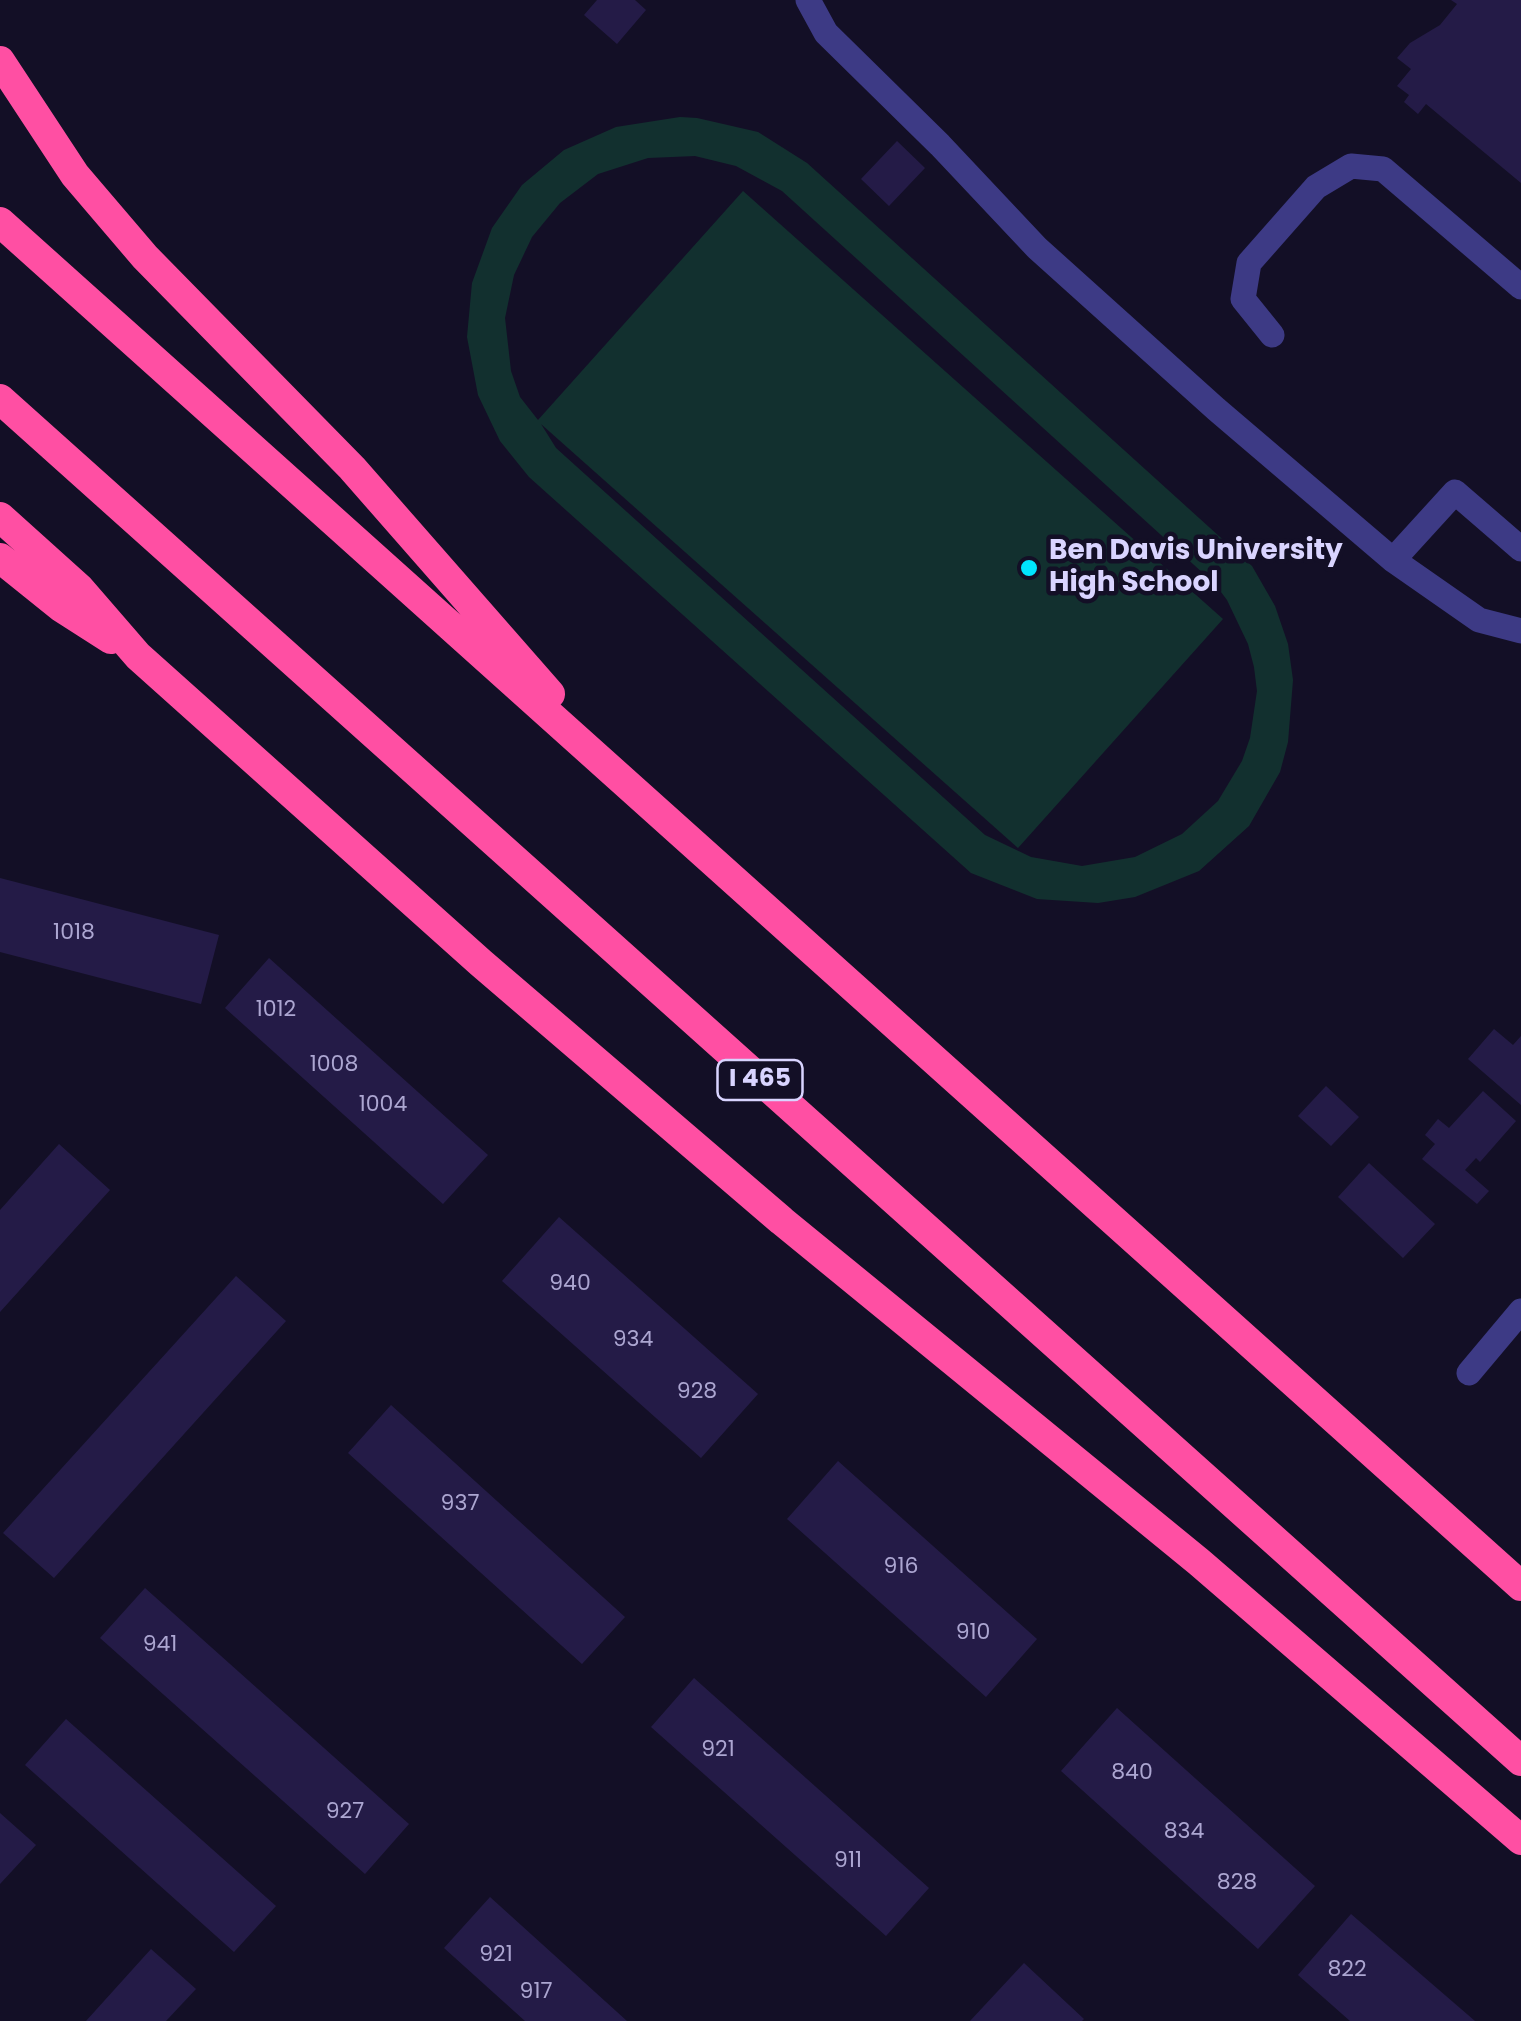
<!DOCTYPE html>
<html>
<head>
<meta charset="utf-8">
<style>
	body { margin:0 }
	canvas { display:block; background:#130f26 }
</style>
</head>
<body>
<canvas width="1521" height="2021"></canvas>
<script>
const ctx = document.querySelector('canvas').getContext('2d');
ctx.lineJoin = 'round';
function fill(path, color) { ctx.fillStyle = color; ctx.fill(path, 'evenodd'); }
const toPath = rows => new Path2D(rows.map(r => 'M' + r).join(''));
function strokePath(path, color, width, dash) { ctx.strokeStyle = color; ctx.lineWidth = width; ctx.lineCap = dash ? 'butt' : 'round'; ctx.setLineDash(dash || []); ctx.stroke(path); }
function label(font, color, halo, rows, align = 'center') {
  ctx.font = font + ' Poppins,sans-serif'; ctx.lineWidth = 9; ctx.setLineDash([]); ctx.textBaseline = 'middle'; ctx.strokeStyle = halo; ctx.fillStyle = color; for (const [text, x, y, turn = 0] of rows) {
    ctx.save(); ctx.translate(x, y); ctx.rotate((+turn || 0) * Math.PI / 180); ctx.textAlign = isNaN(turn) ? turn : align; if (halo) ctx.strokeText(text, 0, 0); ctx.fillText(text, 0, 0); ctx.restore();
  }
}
const green = toPath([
	[680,117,697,118,758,132,807,163,1252,566,1275,606,1288,644,1293,680,1288,742,1280,772,1249,826,1199,871,1135,897,1098,903,1037,899,971,873,529,477,500,441,478,395,467,337,472,283,492,228,522,185,564,150,616,127],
	[695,156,736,166,782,191,1215,584,1227,600,1248,644,1254,667,1257,691,1250,738,1242,761,1218,801,1182,834,1135,857,1082,866,1031,857,985,835,556,448,541,424,1018,848,1223,619,743,191,538,420,520,397,511,371,505,318,514,275,532,237,560,203,598,174,648,158]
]);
const building = toPath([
	[597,0,635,0,646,10,617,44,584,15],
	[1451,0,1521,0,1521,183,1426,104,1418,114,1404,102,1409,95,1397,86,1411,69,1397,58,1410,43,1440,25,1457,4],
	[897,141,925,168,889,206,861,179],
	[0,878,219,935,201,1004,0,952],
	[269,958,488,1155,443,1204,225,1008],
	[1494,1029,1513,1045,1521,1036,1521,1105,1468,1059],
	[1326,1086,1359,1117,1331,1146,1298,1116],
	[1483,1091,1516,1121,1480,1162,1476,1158,1465,1170,1489,1191,1477,1204,1422,1159,1435,1144,1425,1135,1438,1119,1449,1128],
	[59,1144,110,1190,0,1312,0,1210],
	[1369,1163,1435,1224,1403,1258,1338,1197],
	[559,1217,758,1394,701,1458,502,1281],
	[236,1276,286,1321,54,1578,3,1533],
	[391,1405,625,1617,582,1664,348,1453],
	[838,1461,1037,1639,986,1697,787,1519],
	[145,1588,409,1824,365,1874,100,1638],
	[694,1678,929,1888,886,1936,651,1727],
	[1117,1708,1315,1886,1258,1949,1061,1771],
	[66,1719,276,1906,234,1952,25,1765],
	[0,1813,36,1845,0,1884],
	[490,1897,627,2021,525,2021,444,1948],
	[1351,1914,1475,2021,1350,2021,1298,1975],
	[151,1949,196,1989,166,2021,86,2021],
	[1024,1963,1084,2019,1082,2021,970,2021]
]);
const minor = toPath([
	[808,0,826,33,940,145,1037,248,1216,409,1393,560,1479,620,1521,631],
	[1272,335,1243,299,1249,263,1316,187,1351,166,1383,169,1521,287],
	[1393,560,1455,492,1521,549],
	[1469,1373,1521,1311]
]);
const highway = toPath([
	[0,61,75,175,145,257,352,468,550,694],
	[0,222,1521,1586],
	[0,399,1521,1761],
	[0,517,80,589,138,656,481,963,782,1221,1199,1562,1521,1840],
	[0,558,61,607,111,639]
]);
const markers = [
	[1029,568,10,"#00e5ff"]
];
const numberNames = [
	["1018",74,933],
	["1012",276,1010],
	["1008",334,1065],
	["1004",383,1105],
	["940",570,1284],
	["934",633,1340],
	["928",697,1392],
	["937",460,1504],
	["916",901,1567],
	["910",973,1633],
	["941",160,1645],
	["921",718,1750],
	["840",1132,1773],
	["927",345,1812],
	["834",1184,1832],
	["911",848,1861],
	["828",1237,1883],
	["921",496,1955],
	["822",1347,1970],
	["917",536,1992]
];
const shields = [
	[760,1080,85]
];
const shieldNames = [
	["I 465",760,1080]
];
const poiNames = [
	["Ben Davis University",1049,552],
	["High School",1049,584]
];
fill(green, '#12302f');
fill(building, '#241b47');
strokePath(minor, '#3d3a85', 25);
strokePath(highway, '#ff4fa3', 30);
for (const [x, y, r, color] of markers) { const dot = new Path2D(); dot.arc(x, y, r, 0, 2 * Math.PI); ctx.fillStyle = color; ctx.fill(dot); strokePath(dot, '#130f26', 4); }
label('22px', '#aca6d1', null, numberNames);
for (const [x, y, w] of shields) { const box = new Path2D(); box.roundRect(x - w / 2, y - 20, w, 40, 8); ctx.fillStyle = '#130f26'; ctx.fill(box); strokePath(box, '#d9d4ff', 2.5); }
label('bold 25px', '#d9d4ff', null, shieldNames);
label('bold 28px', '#d9d4ff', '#130f26', poiNames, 'left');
</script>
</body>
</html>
